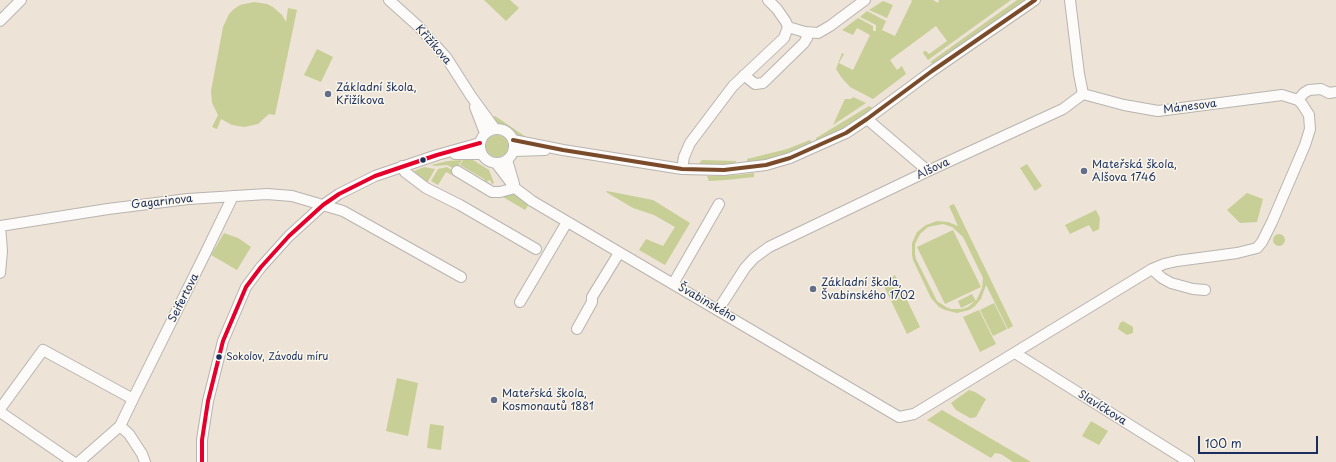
<!DOCTYPE html>
<html>
<head>
<meta charset="utf-8">
<style>
	body { margin:0 }
	#map { position:relative; width:1336px; height:462px; overflow:hidden; background:#ede3d6; font-family:"Playpen Sans",sans-serif }
	canvas { display:block }
	.scale { position:absolute; left:1198px; top:436px; width:120px; height:18px; box-sizing:border-box; border:2px solid #1b2f5e; border-top:0; padding-left:5px; font-size:12px; line-height:14px; white-space:nowrap; color:#1b2f5e; -webkit-text-stroke:3px #fbf7ec; paint-order:stroke }
</style>
</head>
<body>
<div id="map">
<canvas width="1336" height="462"></canvas>
<div class="scale">100 m</div>
</div>
<script>
const ctx = document.querySelector('canvas').getContext('2d');
ctx.lineJoin = 'round';
function fill(path, color) { ctx.fillStyle = color; ctx.fill(path, 'evenodd'); }
const toPath = rows => new Path2D(rows.map(r => 'M' + r).join(''));
function strokePath(path, color, width, dash) { ctx.strokeStyle = color; ctx.lineWidth = width; ctx.lineCap = dash ? 'butt' : 'round'; ctx.setLineDash(dash || []); ctx.stroke(path); }
function label(font, color, halo, rows, align = 'center') {
  ctx.font = font + ' "Playpen Sans",sans-serif'; ctx.lineWidth = 3; ctx.setLineDash([]); ctx.textBaseline = 'middle'; ctx.strokeStyle = halo; ctx.fillStyle = color; for (const [text, x, y, turn = 0] of rows) {
    ctx.save(); ctx.translate(x, y); ctx.rotate((+turn || 0) * Math.PI / 180); ctx.textAlign = isNaN(turn) ? turn : align; if (halo) ctx.strokeText(text, 0, 0); ctx.fillText(text, 0, 0); ctx.restore();
  }
}
const green = toPath([
	[484,0,510,0,519,8,506,21],
	[911,0,933,0,938,3,939,0,1011,0,928,60,923,53,924,51,926,51,929,54,947,41,936,26,890,60,897,70,902,66,906,74,873,99,850,87,841,77,836,69,842,53,844,54,839,63,853,70,870,35,857,28,853,35,842,30,858,18,873,26,873,31,876,31,876,25,860,17,867,11,886,21,882,30,895,36,912,1],
	[1017,0,1025,0,934,64,931,63,930,62],
	[883,1,893,5,887,18,869,10],
	[254,2,267,4,273,7,282,15,286,22,288,8,297,10,275,115,269,114,258,124,244,127,232,125,221,119,217,129,212,127,218,115,212,103,211,91,223,27,229,14,234,9,240,5],
	[317,49,333,57,321,82,304,75],
	[853,97,866,103,833,125,843,103,845,99,851,99],
	[869,106,873,108,850,124,829,136,817,141,816,141,816,138],
	[495,116,526,137,525,140,494,121,491,118],
	'486 146a11 11 0 1 1 22 0a11 11 0 1 1-22 0Z',
	[810,140,813,144,788,154,753,163,749,163,747,161,747,159,787,149],
	[462,160,456,170,447,165,436,166,431,165,448,161],
	[463,160,473,160,489,170,494,183,492,184,490,180,486,182,488,186,484,179,460,165],
	[702,160,736,161,736,162,730,165,698,165],
	[1027,164,1042,186,1035,191,1020,168],
	[424,167,435,169,426,185,415,175,414,171],
	[447,167,456,173,454,176,446,172,438,185,431,181,438,169],
	[754,173,754,177,726,180,709,181,707,176,737,175],
	[607,191,653,200,690,223,665,265,639,250,646,239,663,246,675,227,654,215,633,208,606,192],
	[513,193,529,204,525,210,503,197,503,196],
	[1247,193,1263,199,1257,222,1240,223,1227,210],
	[954,204,1013,326,1008,329,986,285,981,299,974,307,969,310,957,313,945,310,939,307,931,298,913,260,912,255,912,243,917,232,922,228,926,225,937,221,948,222,958,226,949,206],
	[943,224,952,227,963,237,983,278,982,288,976,301,972,294,958,301,961,308,975,301,968,307,962,309,951,309,946,307,937,301,916,259,915,254,915,244,920,234,928,227],
	[1096,210,1100,218,1099,229,1093,232,1089,225,1070,234,1065,225],
	[953,230,981,287,945,304,917,247],
	[224,233,238,238,251,247,237,270,211,255],
	'1273 240a6 6 0 1 1 12 0a6 6 0 1 1-12 0Z',
	[895,275,920,327,907,334,882,282],
	[994,303,1007,329,993,336,980,310],
	[979,310,996,344,980,352,963,317],
	[1123,321,1133,327,1133,333,1127,335,1118,329,1120,323],
	[397,378,418,383,408,436,386,431],
	[969,390,975,392,986,399,976,417,972,418,970,418,956,410,951,403],
	[942,410,1031,462,1013,462,1001,454,995,453,991,458,927,420],
	[1091,421,1108,431,1099,445,1082,436],
	[430,424,444,426,441,450,427,448]
]);
const street = toPath([
	[389,0,418,26,446,57,471,96,495,129],
	[1070,0,1079,74,1083,94],
	[0,21,21,0],
	[788,27,805,32,818,33,830,26,865,0],
	[744,75,755,84,763,83,804,43,807,38,805,32],
	[1298,100,1304,93,1309,90,1321,89,1329,93,1336,92],
	[475,107,485,133],
	[867,119,928,171],
	'480 146a17 17 0 1 1 34 0a17 17 0 1 1-34 0Z',
	[513,140,563,150,682,169,724,170,766,165,790,158,846,133,867,119,932,71,1035,0],
	[514,151,545,150],
	[455,154,482,154],
	[507,160,514,184],
	[496,163,515,188,532,201,899,417,914,414,1152,269,1164,264,1177,261,1237,253,1257,248,1262,242,1272,222,1305,145,1310,129,1309,115,1302,104,1298,100,1282,95,1158,111,1124,105,1083,94],
	[402,166,405,172,426,188,460,205,536,249],
	[682,169,684,157,690,143,733,86,784,38,788,27,786,22,777,9,768,0],
	[457,171,492,192,500,192,515,188],
	[0,226,108,209,188,199,267,194,292,196,343,211,461,277],
	[0,226,2,251,0,273],
	[1152,269,1162,278,1171,283,1193,289,1205,290],
	[673,284,719,204],
	[520,302,567,222],
	[718,310,745,268,754,258,769,247,928,171,1063,109,1083,94],
	[577,329,592,302,592,297,619,253],
	[1015,353,1189,462],
	[0,409,43,350,133,399],
	[0,412,73,462],
	[120,426,129,434,142,454,145,462],
	[79,462,120,426,133,399,204,256,233,196],
	[202,462,202,440,208,401,223,341,246,287,261,267,289,236,323,205,339,194,375,176,437,155,480,143]
]);
const bus1 = toPath([
	[202,462,202,440,208,401,223,341,246,287,261,267,289,236,323,205,339,194,375,176,437,155,480,143]
]);
const bus2 = toPath([
	[513,140,563,150,682,169,724,170,766,165,790,158,846,133,867,119,932,71,1035,0]
]);
const markers = [
	[328,94,4,"#646e88"],
	[423,160,3.5,"#1b2f5e"],
	[1084,171,4,"#646e88"],
	[813,289,4,"#646e88"],
	[219,357,3.5,"#1b2f5e"],
	[494,400,4,"#646e88"]
];
const busNames = [
	["Sokolov, Závodu míru",226,357]
];
const streetNames = [
	["Křižíkova",433,45,49],
	["Mánesova",1190,107,-7],
	["Alšova",933,169,-25],
	["Gagarinova",162,202,-6],
	["Seifertova",184,298,-63],
	["Švabinského",707,303,30],
	["Slavíčkova",1102,408,32]
];
const poiNames = [
	["Základní škola,",336,88],
	["Křižíkova",336,101],
	["Mateřská škola,",1092,165],
	["Alšova 1746",1092,178],
	["Základní škola,",821,283],
	["Švabinského 1702",821,296],
	["Mateřská škola,",502,394],
	["Kosmonautů 1881",502,407]
];
fill(green, '#c8cf96');
strokePath(street, '#b8b4b0', 12);
strokePath(street, '#fcfbf9', 10);
strokePath(bus1, '#e4002b', 4);
strokePath(bus2, '#7a4b2a', 4);
for (const [x, y, r, color] of markers) { const dot = new Path2D(); dot.arc(x, y, r, 0, 2 * Math.PI); ctx.fillStyle = color; ctx.fill(dot); strokePath(dot, '#fbf7ec', 1.5); }
label('10px', '#1b2f5e', '#fbf7ec', busNames, 'left');
label('11px', '#1b2f5e', '#fbf7ec', streetNames);
label('11px', '#1b2f5e', '#fbf7ec', poiNames, 'left');
</script>
</body>
</html>
